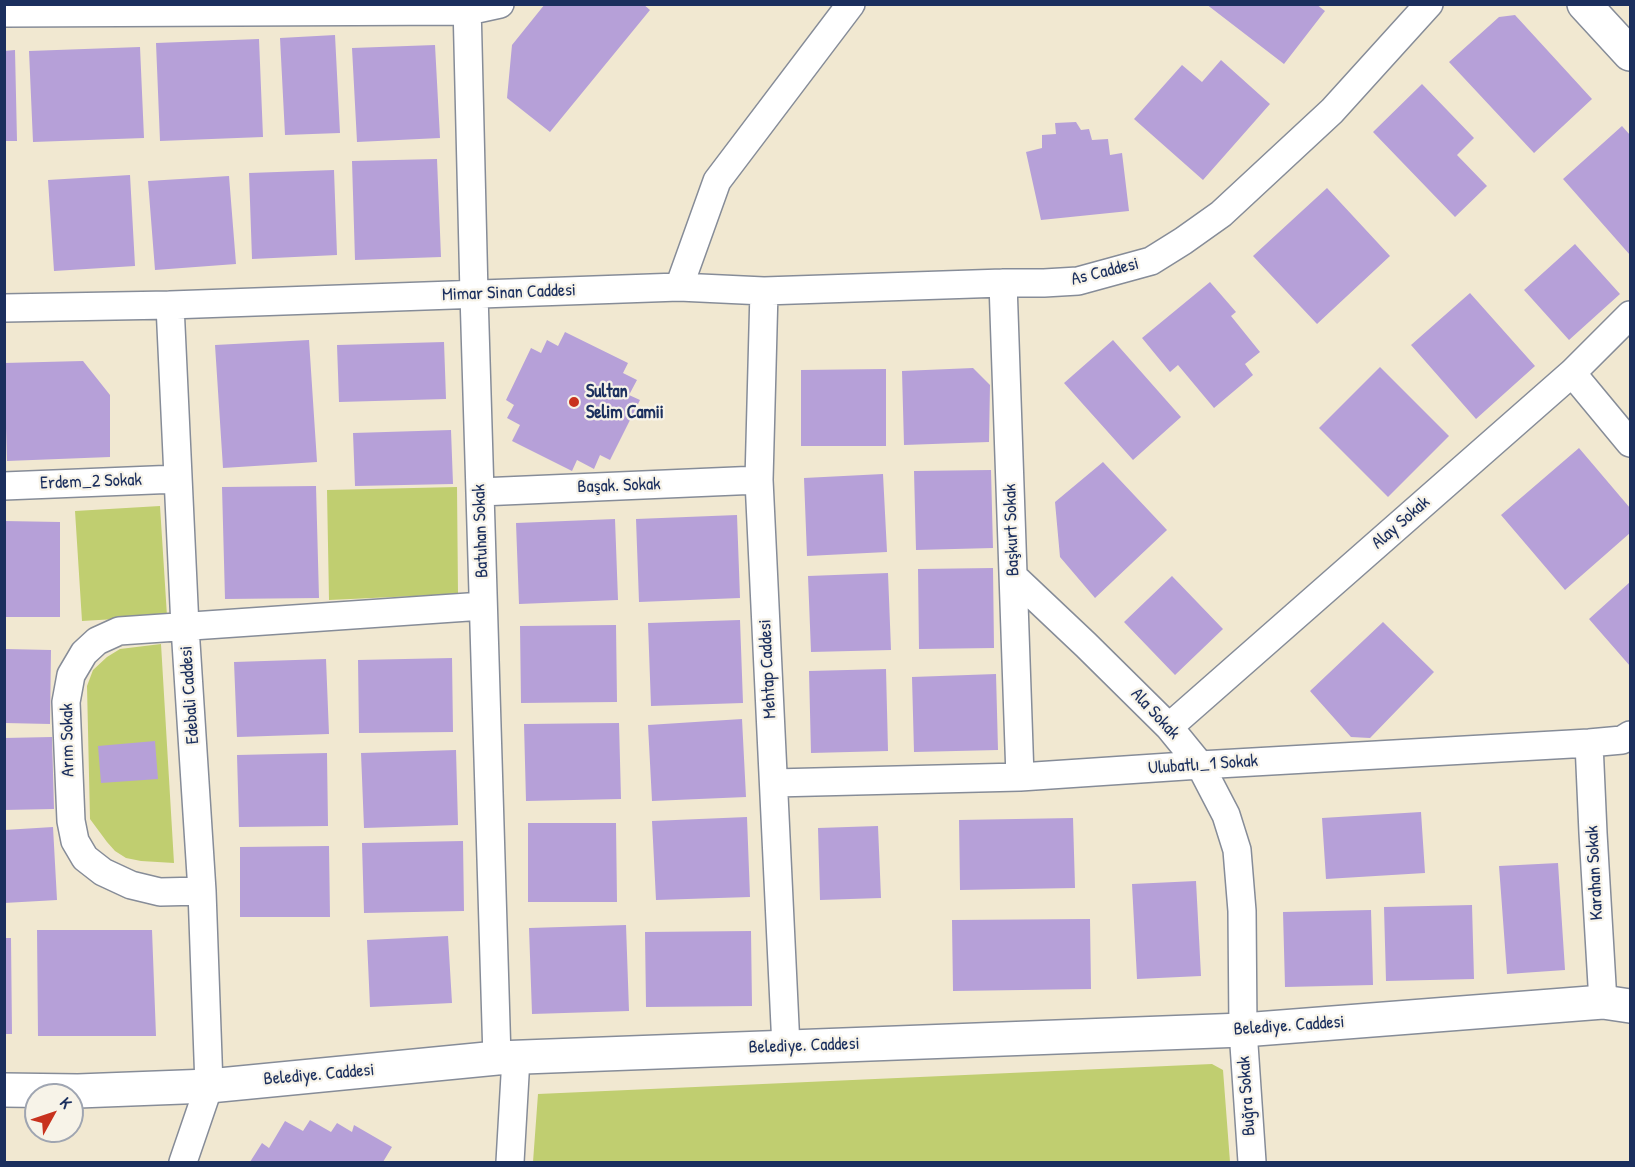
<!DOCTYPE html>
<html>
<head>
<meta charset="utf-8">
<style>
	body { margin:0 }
	#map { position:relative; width:1635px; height:1167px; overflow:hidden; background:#f1e8d1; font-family:"Patrick Hand",sans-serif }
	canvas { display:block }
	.frame { position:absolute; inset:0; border:6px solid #1b2f5e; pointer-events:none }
	.north { position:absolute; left:24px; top:1083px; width:60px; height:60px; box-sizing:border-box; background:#f7f3e8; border:2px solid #9fa5b1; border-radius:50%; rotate:50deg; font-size:16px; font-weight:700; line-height:24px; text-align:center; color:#1b2f5e }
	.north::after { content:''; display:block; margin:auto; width:21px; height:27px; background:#c8321e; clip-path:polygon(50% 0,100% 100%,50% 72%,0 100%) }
</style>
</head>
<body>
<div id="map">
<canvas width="1635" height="1167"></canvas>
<div class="frame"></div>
<div class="north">K</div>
</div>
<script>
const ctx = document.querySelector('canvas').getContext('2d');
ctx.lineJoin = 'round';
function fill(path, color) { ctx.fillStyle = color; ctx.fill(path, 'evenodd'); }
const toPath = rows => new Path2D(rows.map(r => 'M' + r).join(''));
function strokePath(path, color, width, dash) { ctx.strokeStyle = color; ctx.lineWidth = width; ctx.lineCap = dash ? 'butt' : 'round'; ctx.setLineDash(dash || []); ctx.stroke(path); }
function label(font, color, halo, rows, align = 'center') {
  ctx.font = font + ' "Patrick Hand",sans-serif'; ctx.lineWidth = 4.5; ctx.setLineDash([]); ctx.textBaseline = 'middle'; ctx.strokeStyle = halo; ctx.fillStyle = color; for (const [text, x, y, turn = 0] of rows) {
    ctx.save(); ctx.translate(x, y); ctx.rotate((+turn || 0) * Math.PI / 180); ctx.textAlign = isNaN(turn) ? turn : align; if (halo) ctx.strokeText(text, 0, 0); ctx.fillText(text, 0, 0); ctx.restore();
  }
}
const green = toPath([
	[457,487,458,594,329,600,327,490],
	[160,506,167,616,82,621,75,511],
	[161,644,174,863,141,861,126,858,115,851,107,842,90,819,87,686,93,670,107,657,120,649],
	[1212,1064,1223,1070,1230,1162,533,1162,538,1094]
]);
const building = toPath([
	[545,4,643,4,650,10,550,132,507,98,512,45],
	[1206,4,1316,4,1325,11,1284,64],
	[1515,15,1592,99,1534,153,1449,62,1499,17],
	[335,35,340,133,285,135,280,38],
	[259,39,263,137,160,141,156,43],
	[435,45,440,138,357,142,352,48],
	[140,47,144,138,33,142,29,51],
	[15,50,17,141,4,141,4,51],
	[1221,60,1270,104,1203,180,1134,119,1182,65,1202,82],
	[1422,84,1474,138,1457,155,1487,186,1455,217,1373,132],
	[1076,122,1081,130,1089,129,1092,140,1108,139,1110,155,1122,153,1129,211,1041,220,1026,152,1042,148,1042,135,1056,134,1055,123],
	[1622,126,1630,135,1630,255,1563,179],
	[437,159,441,257,355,260,352,161],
	[334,170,337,255,252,259,249,173],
	[130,175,135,266,54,271,48,180],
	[229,176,236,264,155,270,148,181],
	[1327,188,1390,256,1317,324,1253,256],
	[1575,244,1620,294,1569,340,1524,290],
	[1210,282,1236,312,1231,316,1260,352,1245,364,1253,375,1214,408,1178,365,1170,372,1142,338],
	[1470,293,1535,366,1476,419,1411,345],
	[565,332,628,363,623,373,637,380,629,395,640,400,610,460,600,455,594,469,577,460,572,471,512,441,520,425,507,418,514,405,506,400,531,348,541,353,547,340,558,346],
	[309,340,317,462,223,468,215,345],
	[1113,340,1181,417,1133,460,1064,383],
	[444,342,446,399,339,402,337,345],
	[83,361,110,395,110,457,7,461,4,363],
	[1380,367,1449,436,1388,497,1319,428],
	[973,368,990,385,989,442,904,445,902,371],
	[886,369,886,446,801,446,801,370],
	[451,430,453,484,355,486,353,433],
	[1579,448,1630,508,1630,533,1565,590,1501,515],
	[1103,462,1167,530,1095,598,1060,557,1055,502],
	[991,470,993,548,916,550,914,471],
	[883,474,887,552,807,556,804,478],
	[316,486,319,598,225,599,222,487],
	[737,515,740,598,639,602,636,519],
	[615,519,618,600,519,604,516,523],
	[4,521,60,522,60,617,4,617],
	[993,568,994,648,919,649,918,569],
	[888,573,891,650,811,652,808,576],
	[1172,576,1223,629,1175,675,1124,622],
	[1630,582,1630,666,1589,619],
	[740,620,743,703,651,706,648,623],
	[1383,622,1434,672,1370,738,1351,737,1310,691],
	[616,625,617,702,521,703,520,626],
	[5,649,51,650,50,724,5,723],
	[452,658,453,732,359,733,358,660],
	[326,659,329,734,237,737,234,662],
	[886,669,888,751,811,753,809,671],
	[996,674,998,750,914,752,912,677],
	[742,719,746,797,652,801,648,725],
	[619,723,621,799,526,801,524,724],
	[52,737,54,809,4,810,4,738],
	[155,741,158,779,101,783,98,746],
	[456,750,458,825,364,828,361,753],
	[327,753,328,826,239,827,237,755],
	[1421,812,1425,873,1326,879,1322,818],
	[747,817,750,897,656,900,652,821],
	[1073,818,1075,888,960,890,959,820],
	[528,823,616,823,617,902,528,902],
	[878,826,881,898,820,900,818,828],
	[53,827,57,900,4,903,4,830],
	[463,841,464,911,364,913,362,843],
	[329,846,330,917,240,917,240,847],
	[1558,863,1565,970,1507,974,1499,866],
	[1196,881,1201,976,1137,979,1132,884],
	[1472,905,1474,979,1386,981,1384,907],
	[1371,910,1373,985,1285,987,1283,912],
	[1090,919,1091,989,953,991,952,920],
	[626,925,629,1011,532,1014,529,928],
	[37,930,152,930,156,1036,38,1036],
	[751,931,752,1006,646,1007,645,932],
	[448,936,452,1003,370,1007,367,940],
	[4,938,11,938,12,1034,4,1034],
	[310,1120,331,1132,337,1123,352,1132,354,1125,392,1147,383,1162,250,1162,262,1143,269,1148,285,1121,303,1131]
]);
const minor = toPath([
	[467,4,474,294,497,1058],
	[4,13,468,11,500,4],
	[1003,283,1020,777],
	[679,287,764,291,1003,283,1044,283,1078,281,1151,261,1183,241,1221,214,1332,111,1429,4],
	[764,291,759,480,786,1047],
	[170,305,185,627,202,891,209,1086,183,1162],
	[4,308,170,305,679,287,717,181,851,4],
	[1572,373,1630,443],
	[4,486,178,479],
	[480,492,759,480],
	[1014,577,1086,645,1169,727,1200,765,1226,815,1237,850,1242,911,1243,1030,1252,1162],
	[1169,727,1572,373,1630,315],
	[1589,743,1593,833,1603,1002],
	[774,783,1020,777,1200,765,1589,743,1622,740,1630,735],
	[202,891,160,892,131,885,103,872,85,858,75,841,71,821,66,702,71,675,84,653,97,641,119,631,483,606],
	[510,1162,516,1058]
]);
const tertiary = toPath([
	[1584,4,1630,54],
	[4,1090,78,1091,209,1086,497,1058,1243,1030,1603,1002,1630,1006]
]);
const markers = [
	[574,402,6,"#c8321e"]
];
const streetNames = [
	["As Caddesi",1105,272,-14],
	["Mimar Sinan Caddesi",509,293,-2],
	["Erdem_2 Sokak",91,482,-2],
	["Başak. Sokak",619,486,-2],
	["Alay Sokak",1401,523,-41],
	["Başkurt Sokak",1012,530,-92],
	["Batuhan Sokak",481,531,-92],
	["Mehtap Caddesi",768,669,-93],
	["Edebali Caddesi",190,695,-94],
	["Ala Sokak",1155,714,47],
	["Arım Sokak",68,740,-91],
	["Ulubatlı_1 Sokak",1203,765,-4],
	["Karahan Sokak",1595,873,-93],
	["Belediye. Caddesi",1289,1026,-4],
	["Belediye. Caddesi",804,1046,-2],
	["Belediye. Caddesi",319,1075,-5],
	["Buğra Sokak",1247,1096,-94]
];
const poiNames = [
	["Sultan",586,392],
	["Selim Camii",586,413]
];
fill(green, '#c0ce70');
fill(building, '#b6a0d8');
strokePath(minor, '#868c98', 30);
strokePath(tertiary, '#868c98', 36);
strokePath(minor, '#fff', 27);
strokePath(tertiary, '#fff', 33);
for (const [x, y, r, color] of markers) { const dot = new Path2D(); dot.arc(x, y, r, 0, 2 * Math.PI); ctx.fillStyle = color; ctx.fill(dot); strokePath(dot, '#f7f3e8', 2); }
label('18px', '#1b2f5e', '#f7f3e8', streetNames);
label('bold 18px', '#1b2f5e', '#f7f3e8', poiNames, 'left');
</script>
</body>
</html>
